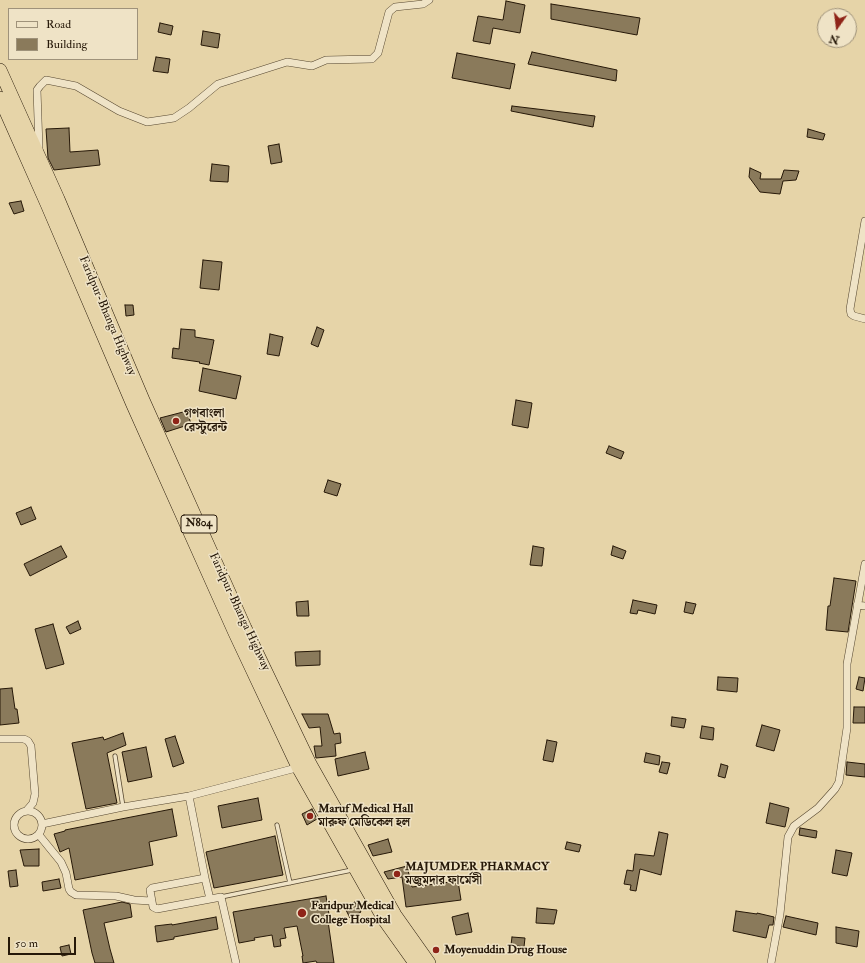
<!DOCTYPE html>
<html>
<head>
<meta charset="utf-8">
<style>
	body { margin:0 }
	#map { position:relative; width:865px; height:963px; overflow:hidden; background:#e6d4a8; font-family:"IM FELL Double Pica",serif }
	canvas { display:block }
	.legend { position:absolute; left:8px; top:8px; width:130px; height:52px; box-sizing:border-box; background:#efe3c6; border:1px solid #9f927a; margin:0; padding:5px 7px; list-style:none; font-size:12px; color:#261808 }
	.legend li { display:flex; align-items:center; gap:8px; height:20px }
	.legend b { width:20px; border:1px solid #9f927a }
	.north { position:absolute; left:817px; top:8px; width:40px; height:40px; box-sizing:border-box; background:#efe3c6; border:1px solid #9f927a; border-radius:50%; rotate:194deg; font-size:11px; font-weight:700; line-height:16px; text-align:center; color:#261808 }
	.north::after { content:''; display:block; margin:auto; width:14px; height:18px; background:#8f2418; clip-path:polygon(50% 0,100% 100%,50% 72%,0 100%) }
	.scale { position:absolute; left:8px; top:937px; width:68px; height:18px; box-sizing:border-box; border:2px solid #261808; border-top:0; padding-left:5px; font-size:12px; line-height:14px; white-space:nowrap; color:#261808; -webkit-text-stroke:3px #efe3c6; paint-order:stroke }
</style>
</head>
<body>
<div id="map">
<canvas width="865" height="963"></canvas>
<ul class="legend">
<li><b style="height:5px;background:#efe3c6"></b>Road</li>
<li><b style="height:11px;background:#8a7a5b"></b>Building</li>
</ul>
<div class="north">N</div>
<div class="scale">50 m</div>
</div>
<script>
const ctx = document.querySelector('canvas').getContext('2d');
ctx.lineJoin = 'round';
function fill(path, color) { ctx.fillStyle = color; ctx.fill(path, 'evenodd'); }
const toPath = rows => new Path2D(rows.map(r => 'M' + r).join(''));
function strokePath(path, color, width, dash) { ctx.strokeStyle = color; ctx.lineWidth = width; ctx.lineCap = dash ? 'butt' : 'round'; ctx.setLineDash(dash || []); ctx.stroke(path); }
function label(font, color, halo, rows, align = 'center') {
  ctx.font = font + ' "IM FELL Double Pica","Noto Serif Bengali",serif'; ctx.lineWidth = 3; ctx.setLineDash([]); ctx.textBaseline = 'middle'; ctx.strokeStyle = halo; ctx.fillStyle = color; for (const [text, x, y, turn = 0] of rows) {
    ctx.save(); ctx.translate(x, y); ctx.rotate((+turn || 0) * Math.PI / 180); ctx.textAlign = isNaN(turn) ? turn : align; if (halo) ctx.strokeText(text, 0, 0); ctx.fillText(text, 0, 0); ctx.restore();
  }
}
const building = toPath([
	[506,1,525,5,520,33,493,28,490,44,473,41,478,16,503,20,506,1],
	[551,4,640,18,637,35,551,19,551,4],
	[160,23,173,26,171,35,158,32,160,23],
	[203,31,220,34,218,48,201,45,203,31],
	[532,52,617,70,616,81,528,64,532,52],
	[457,53,515,64,510,89,452,78,457,53],
	[156,57,170,59,168,73,153,71,156,57],
	[512,106,595,116,593,127,511,111,512,106],
	[69,128,70,152,98,150,100,165,54,170,48,158,46,129,69,128],
	[808,129,825,134,823,140,807,137,808,129],
	[279,144,282,162,271,164,268,146,279,144],
	[212,164,229,166,228,182,210,181,212,164],
	[750,168,761,173,760,179,781,179,784,170,799,171,796,180,783,181,780,194,760,192,749,177,750,168],
	[21,201,24,211,14,214,9,203,21,201],
	[203,260,222,262,219,290,200,288,203,260],
	[125,305,133,305,134,315,126,316,125,305],
	[317,327,324,330,318,347,311,344,317,327],
	[181,329,195,330,195,337,214,340,209,365,199,363,200,362,172,358,173,348,179,349,181,329],
	[270,334,283,337,279,356,267,354,270,334],
	[203,368,241,376,236,399,199,391,203,368],
	[516,400,532,403,528,428,512,425,516,400],
	[187,411,191,424,166,432,160,418,187,411],
	[609,446,624,452,621,459,606,453,609,446],
	[328,480,341,484,337,496,324,492,328,480],
	[31,507,36,519,21,525,16,513,31,507],
	[61,546,67,557,30,576,24,564,61,546],
	[533,546,544,548,542,566,530,565,533,546],
	[613,546,626,551,623,559,611,555,613,546],
	[834,578,856,581,848,632,826,630,828,606,830,606,834,578],
	[633,600,657,605,655,614,638,610,637,614,630,613,633,600],
	[308,601,309,616,297,616,296,602,308,601],
	[686,602,696,604,693,614,684,612,686,602],
	[78,621,81,629,70,634,66,627,78,621],
	[53,624,64,664,46,669,35,629,53,624],
	[320,651,320,665,296,666,295,652,320,651],
	[718,677,738,678,737,692,717,690,718,677],
	[859,677,865,678,863,691,856,689,859,677],
	[12,688,15,709,17,709,19,723,0,725,0,689,12,688],
	[854,707,865,707,865,723,853,723,854,707],
	[302,714,328,714,334,734,340,733,341,743,335,744,336,756,316,758,314,746,322,746,320,727,309,728,302,714],
	[672,717,686,719,684,728,671,726,672,717],
	[762,725,780,730,774,751,756,746,762,725],
	[702,726,714,728,713,740,700,738,702,726],
	[123,733,126,745,107,753,117,803,86,809,72,743,103,737,104,740,123,733],
	[175,736,184,763,173,767,165,739,175,736],
	[547,740,557,742,553,762,543,760,547,740],
	[146,747,152,777,128,782,122,752,146,747],
	[365,752,369,769,338,776,335,759,365,752],
	[646,753,660,756,659,765,644,762,646,753],
	[662,762,670,763,667,774,659,772,662,762],
	[847,762,865,764,865,777,846,775,847,762],
	[721,764,728,766,725,778,718,776,721,764],
	[258,798,262,820,222,828,218,806,258,798],
	[770,803,789,808,785,827,766,823,770,803],
	[172,809,177,836,149,842,153,865,75,880,69,848,60,852,54,834,65,831,65,830,172,809],
	[312,809,317,819,307,825,302,814,312,809],
	[800,828,817,831,816,838,799,835,800,828],
	[659,832,668,834,661,875,640,869,636,891,630,890,631,885,624,884,627,870,633,871,635,854,654,856,659,832],
	[275,836,283,875,214,888,206,852,275,836],
	[388,839,392,852,373,856,368,845,388,839],
	[567,842,581,845,579,852,565,849,567,842],
	[39,849,39,866,24,866,20,850,39,849],
	[836,850,852,853,847,876,832,873,836,850],
	[407,866,412,887,458,881,461,900,406,907,402,877,388,879,384,872,407,866],
	[16,870,18,886,10,887,8,871,16,870],
	[59,879,61,888,43,891,42,882,59,879],
	[326,896,330,920,328,921,334,963,317,963,316,961,303,963,302,956,303,956,297,926,284,928,286,938,280,939,281,946,274,947,272,935,254,938,255,940,239,943,233,912,326,896],
	[122,902,130,904,132,917,104,923,110,949,114,963,95,963,92,953,83,910,122,902],
	[355,902,361,912,350,918,345,908,355,902],
	[537,908,557,910,554,924,536,923,537,908],
	[736,911,757,914,757,913,774,917,773,925,769,925,766,938,733,931,736,911],
	[468,913,472,932,456,935,452,917,468,913],
	[786,916,818,923,816,935,783,927,786,916],
	[216,917,218,929,174,937,174,939,157,942,155,926,172,924,172,925,216,917],
	[836,927,859,931,857,947,836,943,836,927],
	[512,937,525,938,524,947,511,945,512,937],
	[69,945,71,954,62,956,60,947,69,945]
]);
const lane = toPath([
	[115,756,123,807],
	[277,825,290,883],
	[221,897,352,870]
]);
const street = toPath([
	[39,148,37,90,40,86,46,80,76,86,119,111,147,122,174,118,189,108,218,84,287,62,312,66,326,60,372,59,378,53,389,12,395,7,423,4,429,0],
	[865,221,850,309,851,314,854,316,865,319],
	[857,605,865,606],
	[0,739,24,739,28,741,31,746,35,794,33,803,27,810],
	[189,796,205,878],
	'14 825a14 14 0 1 1 28 0a14 14 0 1 1-28 0Z',
	[42,824,123,807,189,796,300,767],
	[39,835,61,862,66,873,69,889,71,892,76,895,116,896,134,900,151,901],
	[210,899,205,878,152,888,150,890,153,907,157,909,221,897,236,963],
	[771,963,780,914,788,837,794,826,818,808,835,789,839,782,847,728,847,664,865,564]
]);
const highway = toPath([
	[0,70,58,199,143,400,245,628,310,764,395,915,429,963],
	[0,98,47,204,133,405,235,633,298,767,385,921,415,963]
]);
const markers = [
	[176,421,4,"#8f2418"],
	[310,816,4,"#8f2418"],
	[397,874,4,"#8f2418"],
	[302,913,5,"#8f2418"],
	[436,950,4,"#8f2418"]
];
const shields = [
	[199,524,36]
];
const shieldNames = [
	["N804",199,524]
];
const streetNames = [
	["Faridpur-Bhanga Highway",107,316,67],
	["Faridpur-Bhanga Highway",239,612,65]
];
const poiNames = [
	["গণবাংলা",184,414],
	["রেস্টুরেন্ট",184,428],
	["Maruf Medical Hall",318,809],
	["মারুফ মেডিকেল হল",318,823],
	["MAJUMDER PHARMACY",405,867],
	["মজুমদার ফার্মেসী",405,881],
	["Faridpur Medical",311,906],
	["College Hospital",311,920],
	["Moyenuddin Drug House",444,950]
];
fill(building, '#8a7a5b');
strokePath(building, '#261808', 1);
strokePath(lane, '#564730', 5);
strokePath(street, '#564730', 8);
strokePath(highway, '#261808', 14);
strokePath(lane, '#efe3c6', 3.5);
strokePath(street, '#efe3c6', 7);
strokePath(highway, '#e6d4a8', 13);
for (const [x, y, r, color] of markers) { const dot = new Path2D(); dot.arc(x, y, r, 0, 2 * Math.PI); ctx.fillStyle = color; ctx.fill(dot); strokePath(dot, '#efe3c6', 1.5); }
for (const [x, y, w] of shields) { const box = new Path2D(); box.roundRect(x - w / 2, y - 9, w, 18, 3); ctx.fillStyle = '#efe3c6'; ctx.fill(box); strokePath(box, '#261808', 1); }
label('bold 11px', '#261808', null, shieldNames);
label('12px', '#261808', '#efe3c6', streetNames);
label('bold 12px', '#261808', '#efe3c6', poiNames, 'left');
</script>
</body>
</html>
